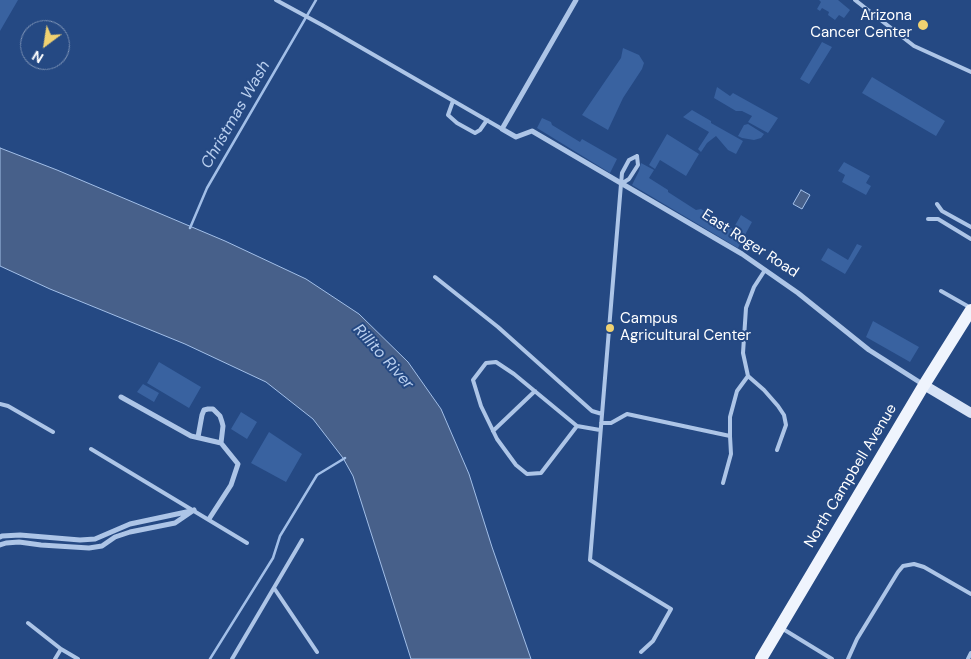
<!DOCTYPE html>
<html>
<head>
<meta charset="utf-8">
<style>
	body { margin:0 }
	#map { position:relative; width:971px; height:659px; overflow:hidden; background:#254983; font-family:"DM Sans",sans-serif }
	canvas { display:block }
	.north { position:absolute; left:20px; top:20px; width:50px; height:50px; box-sizing:border-box; background:#254983; border:1px solid #7c92b5; border-radius:50%; rotate:211deg; font-size:14px; font-weight:700; line-height:20px; text-align:center; color:#fff }
	.north::after { content:''; display:block; margin:auto; width:18px; height:22px; background:#f1d271; clip-path:polygon(50% 0,100% 100%,50% 72%,0 100%) }
</style>
</head>
<body>
<div id="map">
<canvas width="971" height="659"></canvas>
<div class="north">N</div>
</div>
<script>
const ctx = document.querySelector('canvas').getContext('2d');
ctx.lineJoin = 'round';
function fill(path, color) { ctx.fillStyle = color; ctx.fill(path, 'evenodd'); }
const toPath = rows => new Path2D(rows.map(r => 'M' + r).join(''));
function strokePath(path, color, width, dash) { ctx.strokeStyle = color; ctx.lineWidth = width; ctx.lineCap = dash ? 'butt' : 'round'; ctx.setLineDash(dash || []); ctx.stroke(path); }
function label(font, color, halo, rows, align = 'center') {
  ctx.font = font + ' "DM Sans",sans-serif'; ctx.lineWidth = 4; ctx.setLineDash([]); ctx.textBaseline = 'middle'; ctx.strokeStyle = halo; ctx.fillStyle = color; for (const [text, x, y, turn = 0] of rows) {
    ctx.save(); ctx.translate(x, y); ctx.rotate((+turn || 0) * Math.PI / 180); ctx.textAlign = isNaN(turn) ? turn : align; if (halo) ctx.strokeText(text, 0, 0); ctx.fillText(text, 0, 0); ctx.restore();
  }
}
const green = toPath([
	[0,0,18,0,0,31],
	[819,0,838,0,850,10,844,18,839,15,835,20,828,15,829,12,822,8,820,11,817,9,821,2],
	[822,42,832,47,809,84,800,79],
	[623,48,639,55,644,63,642,69,623,98,608,130,582,115,621,58],
	[872,77,945,121,936,136,862,93],
	[717,87,730,96,733,93,778,118,768,133,748,122,752,116,742,111,736,111,714,98],
	[692,110,711,121,711,123,743,141,736,154,728,150,716,136,707,143,701,152,698,149,709,132,683,117],
	[542,118,551,122,552,125,580,142,582,139,617,159,610,173,537,128],
	[748,124,764,134,761,138,754,140,742,138,738,136,744,125],
	[667,134,699,154,686,176,660,160,655,169,649,165],
	[844,162,870,176,866,183,871,186,866,195,842,182,845,175,838,171],
	[641,163,654,170,649,178,668,190,668,192,696,210,701,209,717,218,718,221,733,229,741,215,752,222,738,248,632,185,639,171],
	[857,244,862,246,845,274,821,260,828,248,848,260],
	[873,321,919,347,910,362,866,337],
	[159,362,201,387,189,408,147,383],
	[143,384,159,393,154,402,137,392],
	[241,412,257,422,247,439,231,429],
	[269,432,302,454,286,482,251,463]
]);
const water = toPath([
	[0,148,57,170,225,241,306,279,359,314,408,362,441,409,469,474,492,547,531,659,411,659,353,476,343,458,313,419,266,382,185,344,50,289,0,266,0,148],
	[801,190,810,195,802,209,793,204,801,190]
]);
const stream = toPath([
	[190,228,207,188,316,0],
	[210,659,273,558,280,536,317,475,345,458]
]);
const lane = toPath([
	[276,0,322,25,502,129],
	[855,0,914,46,971,72],
	[453,101,448,115,457,123,475,133,480,130,487,120],
	[637,156,638,165,629,179,621,184,622,173,629,160,637,156],
	[621,184,590,560,671,609,653,641,641,652],
	[937,204,942,211,971,227],
	[928,219,938,219,971,239],
	[765,270,754,287,746,308,743,353,748,376,764,390,778,406,784,415,786,425,777,450],
	[435,277,498,327,592,411,602,414],
	[941,291,971,308],
	[0,404,8,406,53,432],
	[601,423,611,423,627,414,730,436],
	[577,426,541,473,527,474,516,465,497,439,481,406,473,380,486,363,496,362,514,374,577,426,600,430],
	[493,431,535,391],
	[91,449,247,543],
	[723,483,731,454,730,436,730,417,737,391,748,376],
	[274,588,317,652],
	[28,623,61,649,78,659],
	[783,629,832,659],
	[55,659,61,649],
	[232,659,302,540],
	[848,659,857,639,898,572,903,566,914,564,924,567,971,594],
	[968,659,971,653]
]);
const street = toPath([
	[576,0,502,129,516,137,532,131,742,254,798,293,869,350,924,385],
	[121,397,191,436,221,443],
	[198,437,202,415,204,410,208,409,213,409,220,416,222,422,223,426,221,443],
	[209,519,231,485,238,464,221,443],
	[0,537,2,536,20,535,80,540,95,539,130,524,191,511],
	[0,545,6,543,19,542,41,545,89,548,102,546,115,537,130,532,175,523,194,510]
]);
const secondary = toPath([
	[924,385,971,413]
]);
const primary = toPath([
	[761,659,924,385,971,310]
]);
const markers = [
	[923,25,6,"#f1d271"],
	[610,328,5,"#f1d271"]
];
const poiNames = [
	["Arizona",912,16],
	["Cancer Center",912,33],
	["Campus",620,319,"left"],
	["Agricultural Center",620,336,"left"]
];
const streetNames = [
	["East Roger Road",750,244,33],
	["North Campbell Avenue",851,476,-59]
];
const waterNames = [
	["Christmas Wash",236,115,-60],
	["Rillito River",383,357,48]
];
fill(green, '#3962a0');
fill(water, '#47608a');
strokePath(water, '#a2bfe8', 1);
strokePath(stream, '#a2bfe8', 2.5);
strokePath(lane, '#adc5e7', 4);
strokePath(street, '#adc5e7', 5);
strokePath(secondary, '#d7e3f6', 10);
strokePath(primary, '#eff4fd', 12);
for (const [x, y, r, color] of markers) { const dot = new Path2D(); dot.arc(x, y, r, 0, 2 * Math.PI); ctx.fillStyle = color; ctx.fill(dot); strokePath(dot, '#254983', 2); }
label('15px', '#fff', '#254983', poiNames, 'right');
label('15px', '#fff', '#254983', streetNames);
label('italic 16px', '#b9cfef', '#254983', waterNames);
</script>
</body>
</html>
